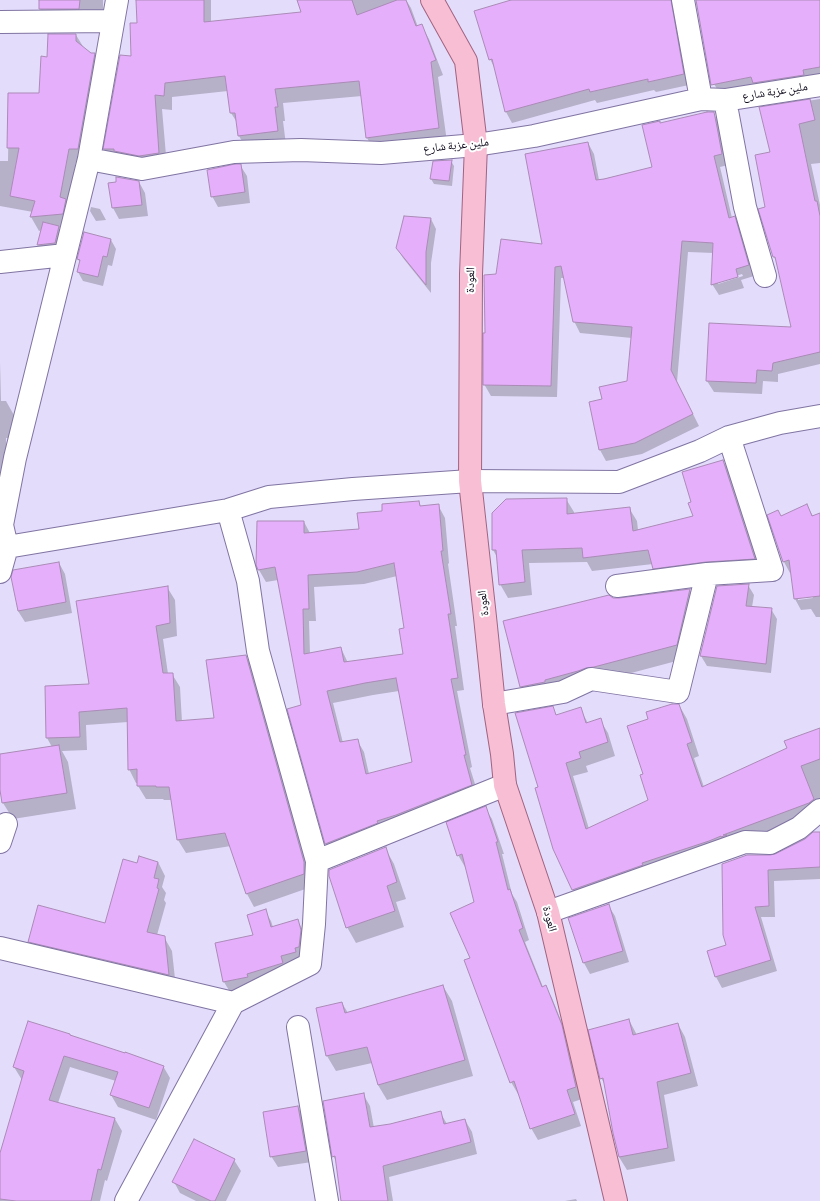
<!DOCTYPE html>
<html>
<head>
<meta charset="utf-8">
<style>
	body { margin:0 }
	canvas { display:block; background:#e3dcfb }
</style>
</head>
<body>
<canvas width="820" height="1201"></canvas>
<script>
const ctx = document.querySelector('canvas').getContext('2d');
ctx.lineJoin = 'round';
function fill(path, color) { ctx.fillStyle = color; ctx.fill(path, 'evenodd'); }
const toPath = rows => new Path2D(rows.map(r => 'M' + r).join(''));
function strokePath(path, color, width, dash) { ctx.strokeStyle = color; ctx.lineWidth = width; ctx.lineCap = dash ? 'butt' : 'round'; ctx.setLineDash(dash || []); ctx.stroke(path); }
function label(font, color, halo, rows, align = 'center') {
  ctx.font = font + ' "Sofia Sans Condensed","Noto Naskh Arabic",sans-serif'; ctx.lineWidth = 4; ctx.setLineDash([]); ctx.textBaseline = 'middle'; ctx.strokeStyle = halo; ctx.fillStyle = color; for (const [text, x, y, turn = 0] of rows) {
    ctx.save(); ctx.translate(x, y); ctx.rotate((+turn || 0) * Math.PI / 180); ctx.textAlign = isNaN(turn) ? turn : align; if (halo) ctx.strokeText(text, 0, 0); ctx.fillText(text, 0, 0); ctx.restore();
  }
}
const shadow = toPath([
	[40,0,103,0,103,23,48,23,40,9],
	[137,0,211,0,211,23,302,13,298,0,406,0,411,8,418,27,421,25,429,39,443,75,438,77,447,142,375,152,367,138,362,96,283,103,285,121,283,121,286,145,247,150,239,136,238,124,231,113,228,91,172,97,172,110,162,109,167,167,113,163,104,149,132,57,138,24],
	[514,0,669,0,689,85,656,92,654,90,597,103,595,100,512,123,506,112,495,69,490,59],
	[700,0,820,0,820,84,721,95,714,84],
	[76,35,84,48,91,54,94,54,102,68,85,162,76,162,68,204,70,227,59,228,62,232,58,249,41,250,38,245,42,230,39,231,31,217,33,212,0,206,0,161,8,161,9,94,40,94,48,58],
	[820,99,820,163,811,164,820,205,820,364,778,374,778,382,763,381,762,394,714,392,707,381,792,328,777,263,774,257,760,209,766,207,772,153,760,108],
	[713,113,720,124,728,165,720,167,732,218,734,217,741,228,754,276,741,280,744,288,719,295,712,284,714,253,688,252,677,382,699,426,642,454,606,461,600,450,590,403,603,400,628,382,632,338,580,333,574,321,565,278,561,278,557,397,491,396,484,384,486,334,497,275,543,245,588,143,594,154,599,180,654,167,661,124],
	[742,274,743,276,718,284,718,282],
	[451,161,454,166,452,186,434,184,431,179],
	[240,165,247,176,250,203,218,207,212,196],
	[139,182,145,193,148,216,119,219,113,208,118,183],
	[91,207,100,209,106,220,96,221,90,211],
	[431,219,436,229,431,263,431,293,403,258,397,248],
	[111,240,116,249,112,266,108,265,103,286,83,281,78,272,80,263,78,259],
	[0,362,1,401,6,401,15,417,16,438,6,438,7,475,0,475],
	[723,461,731,474,762,572,661,582,654,568,653,564,592,571,587,562,529,563,532,595,508,598,500,584,497,557,493,550,566,499,574,512,574,515,629,508,637,521,638,530,694,517,692,502],
	[419,502,421,507,438,505,445,518,449,563,448,564,457,626,455,626,464,690,457,691,472,767,470,768,479,797,333,856,326,844,288,710,302,706,278,580,266,582,259,570,304,522,310,533,360,530,383,512],
	[397,576,406,629,404,655,348,663,341,648,310,654,309,621,316,621,314,587,364,584],
	[399,691,413,763,369,774,364,752,357,740,343,743,333,703,373,695],
	[807,506,813,516,820,514,820,617,816,617,811,609,801,610,795,599,792,572,790,573,784,562,768,515,781,517],
	[812,596,813,598,798,600,798,598],
	[59,563,65,574,72,613,25,622,18,611],
	[748,585,754,595,752,607,771,609,777,619,771,673,707,666,701,656],
	[167,587,175,600,177,636,163,639,168,674,172,674,180,687,182,722,215,719,246,656,253,670,312,877,311,887,254,907,247,894,231,846,186,853,178,840,172,800,164,800,163,799,146,799,138,786,138,783,136,783,129,769,128,722,86,725,87,750,62,751,68,762,76,809,13,819,3,803,0,784,0,755,52,747,47,738,46,687,90,685],
	[690,590,698,604,684,659,529,700,521,686,612,599,619,599],
	[679,705,687,719,699,756,694,758,704,787,820,735,820,814,581,903,573,890,554,849,540,787,552,708,557,716,580,709,588,723,600,720,608,733,615,756,586,766,588,772,573,776,589,829,649,801,644,775,649,720],
	[485,808,492,819,504,854,502,854,512,894,517,902,529,940,525,942,543,987,545,986,552,998,568,1038,582,1099,573,1102,581,1126,538,1140,531,1128,519,1093,518,1094,511,1082,471,958,475,903,466,866,465,867,458,855],
	[820,833,820,879,774,881,775,917,761,917,777,971,722,988,716,977,727,946,776,855],
	[385,848,394,864,406,899,396,902,404,927,356,943,347,927],
	[158,862,165,876,162,887,166,893,164,900,166,903,157,935,164,937,172,951,176,988,37,955,29,942,106,924,138,864],
	[608,905,615,916,629,962,590,974,584,963,570,919],
	[265,911,271,921,273,927,297,920,303,930,305,958,230,992,224,982,254,936],
	[443,986,452,1001,473,1076,387,1100,378,1085,372,1063,336,1071,327,1056,342,1003,348,1013],
	[629,1020,637,1035,678,1024,685,1037,698,1086,664,1095,675,1161,627,1170,619,1157,606,1086,601,1078],
	[29,1022,163,1066,170,1078,156,1120,118,1107,111,1095,116,1081,70,1067,58,1103,115,1119,122,1131,107,1181,105,1180,100,1201,0,1201,0,1156,22,1080,14,1067],
	[363,1094,370,1106,374,1128,391,1125,440,1112,447,1124,465,1120,472,1132,477,1154,389,1177,393,1201,342,1201,337,1162,333,1156],
	[298,1107,304,1118,312,1162,278,1167,271,1156],
	[234,1160,241,1171,226,1201,196,1201,180,1193,174,1182],
	[576,1199,577,1201,565,1201]
]);
const building = toPath([
	[39,0,80,0,79,9,39,9,39,0],
	[136,0,204,0,204,22,301,12,297,0,352,0,357,15,397,0,406,0,416,26,422,24,436,60,431,62,439,128,366,138,359,81,275,89,278,107,275,107,278,131,238,136,235,113,230,113,225,76,165,83,164,96,155,95,159,153,139,156,114,151,114,149,103,149,120,55,131,56,130,23,137,23,136,0],
	[511,0,671,0,684,74,648,82,648,79,590,92,589,89,505,112,492,59,489,60,474,11,511,0],
	[696,0,820,0,820,67,803,70,804,75,753,83,751,77,711,85,696,0],
	[48,34,76,34,76,41,91,53,95,53,78,149,69,149,60,197,66,199,63,214,30,217,35,201,10,196,19,148,7,148,8,93,39,93,41,56,47,57,48,34],
	[810,99,815,120,799,124,815,201,817,201,820,216,820,352,773,363,772,371,757,370,756,383,706,381,709,323,791,327,775,257,773,257,758,209,765,207,755,155,770,152,759,107,810,99],
	[707,112,714,112,717,127,722,154,714,156,729,218,735,216,749,265,736,269,738,277,711,285,713,243,682,241,671,370,693,414,635,443,599,450,589,402,602,399,599,387,627,381,632,327,573,322,561,266,555,267,551,386,483,385,483,333,485,333,484,275,496,274,501,239,542,244,525,154,588,142,596,180,604,179,652,167,642,125,660,121,660,123,707,112],
	[452,160,449,181,430,179,433,161,452,160],
	[235,164,241,164,245,192,211,197,207,170,235,164],
	[116,177,139,181,142,205,112,208,108,183,116,182,116,177],
	[404,216,431,218,426,252,426,285,396,248,404,216],
	[43,222,59,226,55,243,37,245,43,222],
	[84,232,111,239,107,257,103,256,98,277,77,272,80,260,77,259,84,232],
	[723,460,755,559,706,562,653,569,648,550,583,558,582,548,522,550,525,582,499,585,496,550,492,550,492,513,506,499,567,498,567,514,630,507,633,531,693,516,688,503,691,502,682,472,723,460],
	[419,501,420,506,439,504,443,551,441,551,451,614,448,614,458,678,451,679,466,755,464,755,472,785,396,815,377,821,378,823,325,844,287,709,301,705,275,567,258,570,256,565,257,521,304,521,304,533,359,529,357,513,382,511,382,504,419,501],
	[394,563,404,628,399,629,403,654,344,662,341,647,304,654,303,609,309,609,308,575,357,572,394,563],
	[396,678,412,762,366,774,358,739,340,742,327,691,365,683,396,678],
	[807,504,812,516,820,513,820,596,794,599,789,560,783,562,767,515,778,510,781,516,807,504],
	[59,562,66,602,18,611,11,577,13,570,59,562],
	[749,584,746,606,772,608,766,664,700,656,717,586,749,584],
	[168,586,170,623,156,626,163,673,173,673,176,721,214,718,206,660,246,655,304,862,304,874,246,894,225,833,177,840,169,787,156,787,156,786,137,786,137,769,128,770,127,708,79,712,80,737,46,738,45,686,89,684,76,601,168,586],
	[690,589,677,645,594,667,586,668,578,671,545,680,545,682,520,687,503,621,609,595,613,598,619,598,690,589],
	[672,704,679,704,692,742,687,744,702,787,787,748,784,741,820,728,820,759,801,766,814,799,809,803,723,835,727,835,721,837,721,836,709,841,642,863,643,865,572,890,553,849,535,788,538,787,515,713,553,706,556,715,581,707,586,723,601,718,608,742,579,752,581,758,566,763,586,829,648,800,640,775,643,774,627,726,648,719,646,712,672,704],
	[59,745,67,793,2,803,0,790,0,754,59,745],
	[486,806,498,842,496,842,508,890,510,889,523,928,519,930,542,987,546,985,562,1025,576,1087,567,1090,575,1114,530,1129,514,1081,510,1083,464,960,470,958,450,913,474,902,462,854,457,856,446,822,486,806],
	[813,832,820,832,820,867,768,870,769,906,755,907,771,960,715,977,707,951,726,945,723,935,722,864,747,855,770,855,775,854,805,839,813,832],
	[386,847,397,882,387,886,395,911,346,928,329,876,329,870,386,847],
	[139,856,158,862,154,878,159,879,157,888,159,889,147,932,165,936,169,975,28,942,38,905,105,923,123,859,137,863,139,856],
	[609,904,623,951,583,963,568,918,609,904],
	[266,909,271,927,298,919,301,930,299,947,295,948,296,952,281,956,283,963,247,974,248,977,223,982,215,943,253,935,247,915,266,909],
	[443,985,465,1060,378,1085,367,1047,326,1056,316,1008,342,1002,345,1013,443,985],
	[629,1019,633,1035,678,1023,691,1073,657,1082,668,1148,619,1157,613,1133,603,1078,600,1079,588,1030,629,1019],
	[28,1021,70,1034,70,1035,125,1053,125,1052,164,1066,149,1108,110,1095,118,1072,64,1056,49,1100,115,1118,101,1170,98,1169,91,1201,16,1201,0,1199,0,1153,24,1071,13,1067,28,1021],
	[364,1093,370,1127,390,1124,441,1111,444,1124,465,1119,471,1142,383,1166,388,1201,341,1201,335,1156,332,1157,323,1101,364,1093],
	[298,1106,306,1151,270,1157,263,1112,298,1106],
	[194,1139,235,1159,215,1201,211,1201,172,1182,194,1139]
]);
const minor = toPath([
	[117,0,89,159,15,458,2,525,7,547,228,510,269,497,353,489,470,481,619,482,700,451,729,437,780,423,820,416],
	[683,0,701,99],
	[0,22,113,21],
	[725,100,745,207,765,276],
	[89,159,142,169,234,152,301,150,381,153,476,145,534,136,701,99,725,100,820,85],
	[0,262,65,255],
	[0,572,7,547],
	[617,586,707,574],
	[494,704,563,692,591,679,678,692,707,574,772,570,729,437],
	[0,842,6,824],
	[317,861,505,785],
	[548,912,745,842,770,843,799,828,820,810],
	[0,948,233,1003],
	[298,1027,327,1201],
	[126,1201,233,1003,310,964,314,924,317,861,258,651,248,581,228,510]
]);
const major = toPath([
	[432,0,466,61,476,145,471,274,470,481,485,617,494,704,502,754,505,785,548,912,616,1201]
]);
const streetNames = [
	["ملين عزبة شارع",775,92,-9],
	["ملين عزبة شارع",456,146,-6],
	["العودة",471,280,-89],
	["العودة",484,603,-97],
	["العودة",549,919,75]
];
fill(shadow, '#0003');
fill(building, '#e6affc');
strokePath(building, '#aa8bb6', 1);
strokePath(minor, '#8074a2', 24);
strokePath(major, '#a26380', 24);
strokePath(minor, '#fff', 22);
strokePath(major, '#f7bed4', 22);
label('12px', '#0e091a', '#fff', streetNames);
</script>
</body>
</html>
